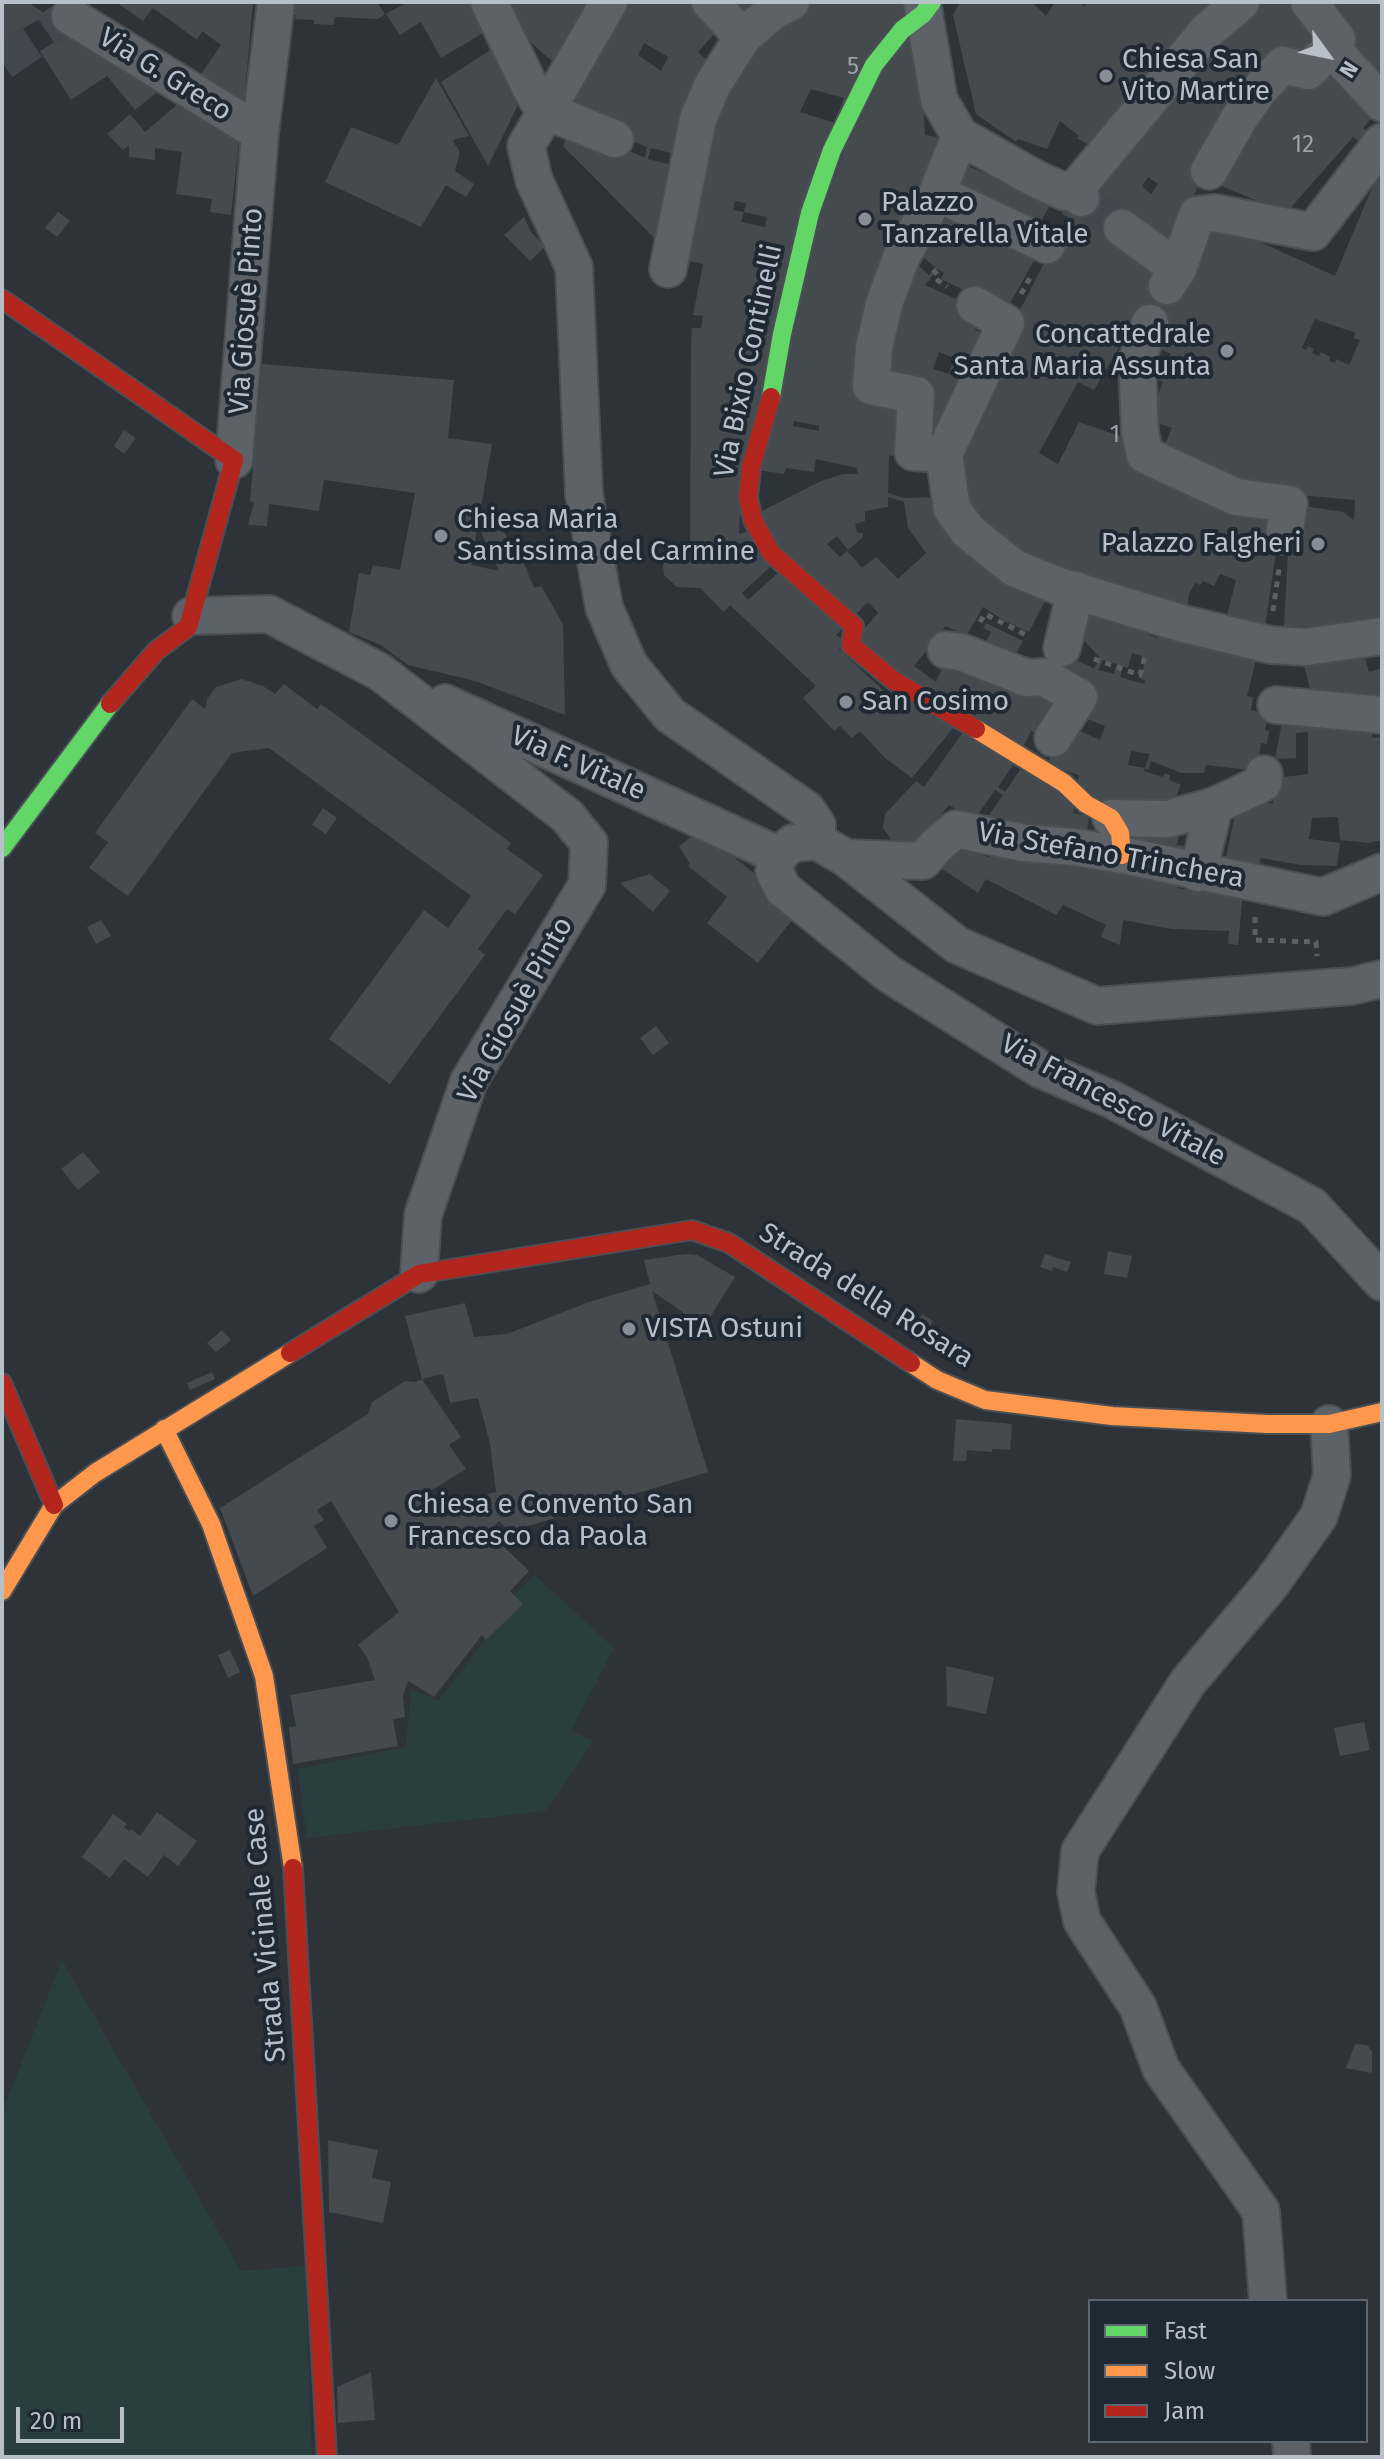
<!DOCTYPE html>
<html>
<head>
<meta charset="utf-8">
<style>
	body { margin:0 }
	#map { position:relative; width:1384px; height:2459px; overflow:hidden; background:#2d3339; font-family:"Fira Sans",sans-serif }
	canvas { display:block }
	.frame { position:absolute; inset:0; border:4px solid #b7bfc9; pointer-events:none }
	.legend { position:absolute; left:1088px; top:2299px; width:280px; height:144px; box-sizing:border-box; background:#1f2934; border:2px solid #5c6570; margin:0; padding:10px 14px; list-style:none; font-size:24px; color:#b7bfc9 }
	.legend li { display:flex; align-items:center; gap:16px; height:40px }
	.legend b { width:40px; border:2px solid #5c6570 }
	.north { position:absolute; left:1288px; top:16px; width:80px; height:80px; -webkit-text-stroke:6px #1f2934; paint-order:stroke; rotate:123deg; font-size:22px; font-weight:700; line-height:32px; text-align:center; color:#b7bfc9 }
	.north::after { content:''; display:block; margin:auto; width:28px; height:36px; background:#b7bfc9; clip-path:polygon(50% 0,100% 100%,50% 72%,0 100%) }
	.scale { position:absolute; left:16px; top:2407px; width:108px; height:36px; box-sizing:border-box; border:4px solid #b7bfc9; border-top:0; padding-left:10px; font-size:24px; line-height:28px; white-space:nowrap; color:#b7bfc9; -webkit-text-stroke:6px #1f2934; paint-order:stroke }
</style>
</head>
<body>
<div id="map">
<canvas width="1384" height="2459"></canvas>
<div class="frame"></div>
<ul class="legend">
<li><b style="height:10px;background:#63d668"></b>Fast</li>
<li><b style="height:10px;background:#ff974d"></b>Slow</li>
<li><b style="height:10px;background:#b3261e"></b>Jam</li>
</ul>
<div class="north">N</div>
<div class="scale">20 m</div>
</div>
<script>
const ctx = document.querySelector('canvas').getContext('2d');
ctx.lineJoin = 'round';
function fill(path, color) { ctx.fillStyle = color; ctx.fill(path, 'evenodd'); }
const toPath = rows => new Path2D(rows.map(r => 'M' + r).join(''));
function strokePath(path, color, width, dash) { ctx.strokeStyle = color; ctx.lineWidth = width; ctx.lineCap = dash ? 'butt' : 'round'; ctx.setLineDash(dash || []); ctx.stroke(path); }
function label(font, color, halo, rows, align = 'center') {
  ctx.font = font + ' "Fira Sans",sans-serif'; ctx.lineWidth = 8; ctx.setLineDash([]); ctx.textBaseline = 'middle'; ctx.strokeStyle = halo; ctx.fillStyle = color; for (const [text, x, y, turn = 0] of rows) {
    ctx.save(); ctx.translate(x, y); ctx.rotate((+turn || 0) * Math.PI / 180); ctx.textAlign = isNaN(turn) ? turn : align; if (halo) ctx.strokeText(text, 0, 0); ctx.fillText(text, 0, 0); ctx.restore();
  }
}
const green = toPath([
	[535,1575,614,1648,571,1731,594,1741,545,1811,307,1838,297,1769,406,1747,411,1690,439,1700,486,1640,523,1604,514,1595],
	[62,1960,241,2271,305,2266,312,2457,2,2457,2,2113]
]);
const building = toPath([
	[2,2,28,2,46,15,2,41],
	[116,2,253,2,244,103,199,77,221,45,202,31,197,40,153,8,143,21],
	[294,2,377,2,385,14,378,19,335,17,333,25,314,24,314,20,295,19,296,15,293,15],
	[408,2,474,2,490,29,441,58,421,22,400,35,386,14],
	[507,2,601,2,564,72,526,38],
	[624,2,701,2,721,26,698,52,716,69,682,156,651,148,648,159,681,167,666,250,563,146,573,126,557,118],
	[644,43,668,57,661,71,638,55],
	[619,135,647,147,645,158,615,144],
	[732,2,767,2,748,19],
	[802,2,912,2,902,21,899,20,891,32,920,43,925,135,943,138,949,147,935,187,924,206,897,190,892,205,918,218,895,254,884,287,895,288,908,256,929,275,935,267,917,252,928,233,925,231,941,200,952,205,955,196,944,191,954,161,1053,199,1035,233,1014,221,1011,225,970,204,969,212,1041,248,1003,316,972,296,967,304,983,312,975,330,1004,341,1068,217,1062,214,1069,198,1078,202,1121,143,1211,36,1251,2,1295,2,1309,15,1304,21,1330,39,1307,61,1290,45,1260,81,1257,80,1210,152,1196,191,1171,238,1157,240,1127,221,1118,232,1161,271,1156,281,1180,292,1209,229,1223,235,1227,227,1335,276,1371,190,1382,172,1382,627,1359,632,1358,625,1347,628,1284,626,1288,552,1298,505,1343,512,1354,520,1355,500,1232,489,1229,501,1282,512,1265,627,1226,619,1236,580,1220,574,1214,586,1203,581,1200,585,1195,583,1189,594,1187,610,1103,592,1104,587,1062,579,1038,572,1041,564,1015,557,984,534,953,523,961,533,1010,575,1051,589,1029,632,1006,622,983,607,966,636,946,626,914,666,936,682,948,655,1073,696,1048,737,1031,731,1023,748,998,733,988,748,1015,762,998,787,1005,792,1022,767,1042,777,1053,750,1067,750,1075,729,1100,740,1105,726,1079,716,1089,692,1060,680,1070,658,1094,668,1100,658,1081,637,1075,635,1081,620,1074,616,1081,599,1152,621,1148,635,1157,638,1161,628,1257,656,1247,696,1253,697,1251,710,1268,714,1265,730,1269,731,1267,744,1261,743,1257,771,1206,765,1204,773,1181,773,1151,761,1148,770,1145,768,1144,771,1163,777,1165,773,1170,775,1169,780,1181,785,1171,808,1158,804,1154,815,1115,813,1085,796,1077,784,1079,775,1048,765,1044,778,1075,804,1073,813,1089,816,1086,837,1018,834,1017,853,1109,857,1108,862,1132,869,1179,876,1177,888,1202,892,1203,884,1243,892,1238,945,1228,944,1229,931,1171,929,1123,920,1120,945,1101,937,1106,925,1063,905,1056,915,986,879,978,893,936,865,954,842,988,857,994,854,1012,853,1013,835,984,822,1003,795,995,790,974,820,949,805,920,842,906,846,893,842,883,828,885,814,916,781,924,787,963,732,985,745,995,731,974,718,984,702,968,694,954,727,912,778,885,758,860,731,852,738,840,726,834,731,803,698,816,686,730,605,724,612,700,588,677,587,664,575,663,565,669,554,690,545,691,341,692,328,701,328,703,316,693,315,703,264,682,259,676,280,672,275,706,117,713,93,728,68,773,17],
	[871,56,883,66,866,90,805,258,791,255,809,185,836,123,838,124,849,99,853,100,848,96,862,65],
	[811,89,844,98,835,123,800,112],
	[1148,177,1158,184,1151,194,1142,186],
	[735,201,746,203,744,212,767,217,765,227,741,222,744,212,733,210],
	[790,258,804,262,800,282,786,279],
	[938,269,944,273,941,279,970,293,965,303,925,285],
	[785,285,798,288,795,301,781,298],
	[880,299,890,301,879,347,878,382,921,392,921,405,912,403,895,394,863,394,864,379,855,379,865,305,878,305],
	[1137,317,1162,328,1155,342,1159,349,1171,354,1158,380,1163,382,1149,420,1172,428,1161,454,1176,460,1171,476,1131,462,1137,442,1079,422,1058,464,1039,453,1078,382,1094,390],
	[1315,319,1356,333,1353,338,1360,340,1349,365,1336,359,1335,363,1329,361,1330,357,1321,352,1319,356,1312,353,1314,349,1308,346,1306,350,1302,348],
	[777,327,789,330,785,377,770,424,756,418],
	[939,352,954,358,949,374,933,369],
	[912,406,921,408,922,423,912,424],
	[794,421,819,426,819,431,793,426],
	[755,422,768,427,758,470,784,474,786,468,814,472,816,459,857,468,858,474,843,474,821,481,758,513,771,542,815,584,805,594,780,571,748,600,742,593,771,566,749,531,739,534,742,466],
	[923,426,953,433,950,450,963,452,962,460,951,458,951,474,959,476,955,505,947,513,940,497,904,498,888,493,889,456,907,453,912,427],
	[1179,461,1204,471,1197,490,1174,477],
	[888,497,904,502,908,528,926,553,898,579,876,557,862,568,847,551,840,557,827,544,837,536,848,550,863,537,863,533,857,532,855,524,865,521,865,511,888,507],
	[868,602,878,613,856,638,880,663,906,681,899,694,894,691,886,693,839,649,845,641,836,635],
	[1132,653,1142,656,1141,661,1145,662,1140,679,1145,680,1144,684,1120,677,1123,666,1128,668],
	[1103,660,1117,664,1114,674,1098,670],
	[1131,751,1150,754,1145,768,1128,765],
	[960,2,1032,2,1046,16,1055,2,1079,2,1085,6,1088,2,1226,2,1090,146,1077,138,1079,136,1060,121,1047,149,1018,139,1016,142,976,114,953,15],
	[1317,2,1382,2,1382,90],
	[73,31,161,89,135,110,107,76,71,100,40,51],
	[500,44,523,95,488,166,441,82],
	[1323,61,1378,111,1363,128,1382,143,1382,158,1353,137,1286,213,1212,182,1281,72],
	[436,78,469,136,455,139,453,142,459,150,459,156,455,171,474,184,466,197,446,185,421,227,325,182,351,127,398,145],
	[180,102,239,142,231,215,210,212,212,199,176,194,182,152,155,148,155,160,129,157,129,145,123,150,107,134,130,114,145,132],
	[58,212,70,221,57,237,45,228],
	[524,217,531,232,545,247,530,261,504,235],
	[262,364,454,380,448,438,492,444,475,542,470,541,468,546,474,547,471,565,499,571,481,532,498,523,522,559,534,588,541,586,563,624,565,715,475,681,408,665,381,645,349,632,359,573,370,575,373,565,400,570,415,493,324,480,319,511,269,504,267,526,248,525,254,502,250,501],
	[124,430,136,438,124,454,114,446],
	[986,623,1023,641,1009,667,979,657,991,632,983,628],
	[1361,645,1369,672,1382,668,1382,699,1314,705,1302,658],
	[242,679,263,686,275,694,284,684,317,709,321,704,511,843,507,849,543,875,515,914,507,909,478,949,485,955,390,1084,329,1039,424,910,448,928,471,896,269,748,232,753,128,896,89,868,108,842,95,833,192,699,205,709,207,699,216,687],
	[1284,711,1366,717,1373,738,1381,737,1382,742,1382,840,1369,843,1340,840,1338,817,1312,818,1309,839,1340,843,1337,866,1301,865,1261,858,1259,865,1224,866,1239,797,1273,804,1276,778,1308,774,1308,732,1296,733,1296,758,1275,759],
	[323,808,337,818,326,834,312,825],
	[1136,828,1180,831,1177,845,1186,846,1183,862,1131,854],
	[700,830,800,910,758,963,707,923,727,897,688,866,690,864,679,846],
	[650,874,670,891,653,912,620,883],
	[101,920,111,936,96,944,87,927],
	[656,1026,669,1043,653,1055,640,1038],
	[83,1152,100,1172,78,1190,61,1169],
	[1108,1251,1132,1256,1127,1278,1104,1274],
	[685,1254,697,1255,735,1277,704,1327,652,1291,708,1472,515,1530,514,1525,507,1529,499,1521,489,1532,529,1571,510,1591,523,1604,486,1640,482,1635,434,1697,408,1681,403,1696,405,1717,393,1719,398,1746,293,1764,289,1727,296,1726,290,1695,375,1680,367,1657,358,1645,399,1612,331,1501,317,1510,324,1520,314,1526,327,1548,253,1596,220,1508,368,1414,372,1402,405,1381,415,1382,422,1379,405,1316,465,1303,474,1337,507,1334,589,1302,650,1284,644,1260],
	[443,1374,450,1403,478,1398,490,1444,496,1492,481,1496,464,1516,453,1501,434,1513,422,1496,466,1469,449,1445,461,1437,422,1379],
	[1045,1254,1071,1262,1067,1272,1053,1267,1052,1271,1040,1267],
	[922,1314,933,1321,923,1339,911,1332],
	[222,1330,231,1340,216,1352,207,1343],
	[212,1372,215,1379,190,1390,187,1383],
	[956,1419,1012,1424,1010,1450,992,1449,992,1452,967,1450,966,1461,953,1461],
	[230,1650,240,1672,228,1678,218,1655],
	[946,1666,994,1677,986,1714,947,1706],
	[1364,1722,1370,1750,1340,1756,1334,1728],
	[157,1812,197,1841,178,1866,164,1855,148,1877,124,1859,110,1878,82,1857,113,1814,127,1824,124,1827,129,1831,131,1829,140,1836],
	[1355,2044,1367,2045,1372,2051,1372,2073,1346,2068],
	[328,2140,378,2150,372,2178,391,2182,383,2223,329,2212],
	[371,2372,375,2420,338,2423,337,2387]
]);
const streetTunnel = toPath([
	[2,62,70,16],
	[1081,198,1122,228]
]);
const path = toPath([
	[933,270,938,275,936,279,947,287],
	[1021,294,1032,274],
	[1273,611,1279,569],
	[980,622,985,614,1028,636],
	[1094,659,1140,675,1145,657],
	[1255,917,1255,940,1316,942,1317,956]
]);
const street = toPath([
	[489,2,531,89,544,110],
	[609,2,526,146,534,180,574,267,584,494,604,607,629,665,670,715,807,810,817,825,817,841],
	[710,2,743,37,773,11,791,2],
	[922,2,939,100,960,136,1034,178,1065,192,1073,192,1081,198],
	[1309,2,1337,39,1331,48,1382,103],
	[70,16,260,133],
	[544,110,615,139],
	[960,136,937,193,901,258,884,304,874,348,871,386,916,395,913,452,944,454,952,509,968,531,1014,568,1056,585,1184,624,1271,645,1306,647,1382,636],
	[1209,171,1240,117,1260,89,1283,65,1308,71,1331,48],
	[1073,192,1207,31,1241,2],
	[937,193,1047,245],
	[1122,228,1178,269],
	[668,269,698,119,712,86,743,37],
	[1167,286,1178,269,1197,215,1215,213,1313,232,1382,142],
	[1150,323,1137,360,1140,432,1145,455,1236,497,1289,504,1284,536],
	[944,454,1006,323,975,305],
	[234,460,260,133,276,2],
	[191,616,269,614,380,672,567,816,589,843,587,885,469,1081,423,1215,419,1274],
	[1062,648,1076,590],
	[946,650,961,652,1027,678,1044,677,1079,697,1053,738],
	[445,703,778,855],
	[1276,705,1382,715],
	[1111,818,1168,819,1214,806],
	[817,841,793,843,778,855,774,871,783,889,889,974,1040,1069,1113,1100,1312,1206,1382,1282],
	[817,841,846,858,957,945,1097,1006,1352,986,1382,979],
	[846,858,923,861,936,846,956,829,1024,843,1074,847,1122,855,1323,897,1382,872],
	[1198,873,1214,806,1263,783,1264,774],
	[1268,2301,1261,2211,1161,2069,1138,2007,1082,1921,1076,1892,1080,1851,1188,1682,1271,1584,1319,1516,1332,1475,1329,1424],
	[1291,2441,1292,2457]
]);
const fast = toPath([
	[771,397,782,334,810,213,832,150,874,65,902,30,923,14,932,2],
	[2,848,110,704]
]);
const slow = toPath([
	[976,729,1064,783,1086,804,1111,818,1120,833,1122,855],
	[911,1363,937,1380,985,1400,1112,1416,1267,1424,1329,1424,1382,1412],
	[164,1429,211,1524,264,1676,293,1868],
	[2,1591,54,1505,95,1473,290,1353]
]);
const jam = toPath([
	[2,299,234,460,188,627,156,651,110,704],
	[771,397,751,467,748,498,753,520,771,553,854,626,851,645,893,680,976,729],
	[290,1353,419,1274,692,1230,729,1243,911,1363],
	[2,1383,54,1505],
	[293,1868,327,2457]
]);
const markers = [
	[1106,76,8,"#878e97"],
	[865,219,8,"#878e97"],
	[1227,351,8,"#878e97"],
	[441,536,8,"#878e97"],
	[1318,544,8,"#878e97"],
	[846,702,8,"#878e97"],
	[629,1329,8,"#878e97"],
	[391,1521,8,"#878e97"]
];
const numberNames = [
	["5",853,67],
	["12",1303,145],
	["1",1115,435]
];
const poiNames = [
	["Chiesa San",1122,60],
	["Vito Martire",1122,92],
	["Palazzo",881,203],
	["Tanzarella Vitale",881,235],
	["Concattedrale",1211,335,"right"],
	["Santa Maria Assunta",1211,367,"right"],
	["Chiesa Maria",457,520],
	["Santissima del Carmine",457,552],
	["Palazzo Falgheri",1302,544,"right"],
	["San Cosimo",862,702],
	["VISTA Ostuni",645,1329],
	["Chiesa e Convento San",407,1505],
	["Francesco da Paola",407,1537]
];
const streetNames = [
	["Via G. Greco",165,75,32],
	["Via Giosuè Pinto",247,311,-86],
	["Via Bixio Continelli",749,361,-78],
	["Via F. Vitale",578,764,24],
	["Via Stefano Trinchera",1111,856,10],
	["Via Giosuè Pinto",516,1010,-61],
	["Via Francesco Vitale",1113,1101,28],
	["Strada della Rosara",866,1296,32],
	["Strada Vicinale Case",266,1935,-95]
];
fill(green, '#2a3e40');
fill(building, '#454a4f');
strokePath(streetTunnel, '#42484f', 36, [36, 18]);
strokePath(street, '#4a4f54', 40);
strokePath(fast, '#4a4f54', 22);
strokePath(slow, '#4a4f54', 22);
strokePath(jam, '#4a4f54', 22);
strokePath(path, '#5a6064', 5, [6, 6]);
strokePath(street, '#5d6168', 36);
strokePath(fast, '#63d668', 18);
strokePath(slow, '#ff974d', 18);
strokePath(jam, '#b3261e', 18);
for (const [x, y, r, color] of markers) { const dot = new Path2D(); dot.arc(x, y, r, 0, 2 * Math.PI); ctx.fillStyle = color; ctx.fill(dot); strokePath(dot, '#1f2934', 3); }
label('24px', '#9aa2aa', null, numberNames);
label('28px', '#b7bfc9', '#1f2934', poiNames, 'left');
label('28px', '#b7bfc9', '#1f2934', streetNames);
</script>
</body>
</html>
